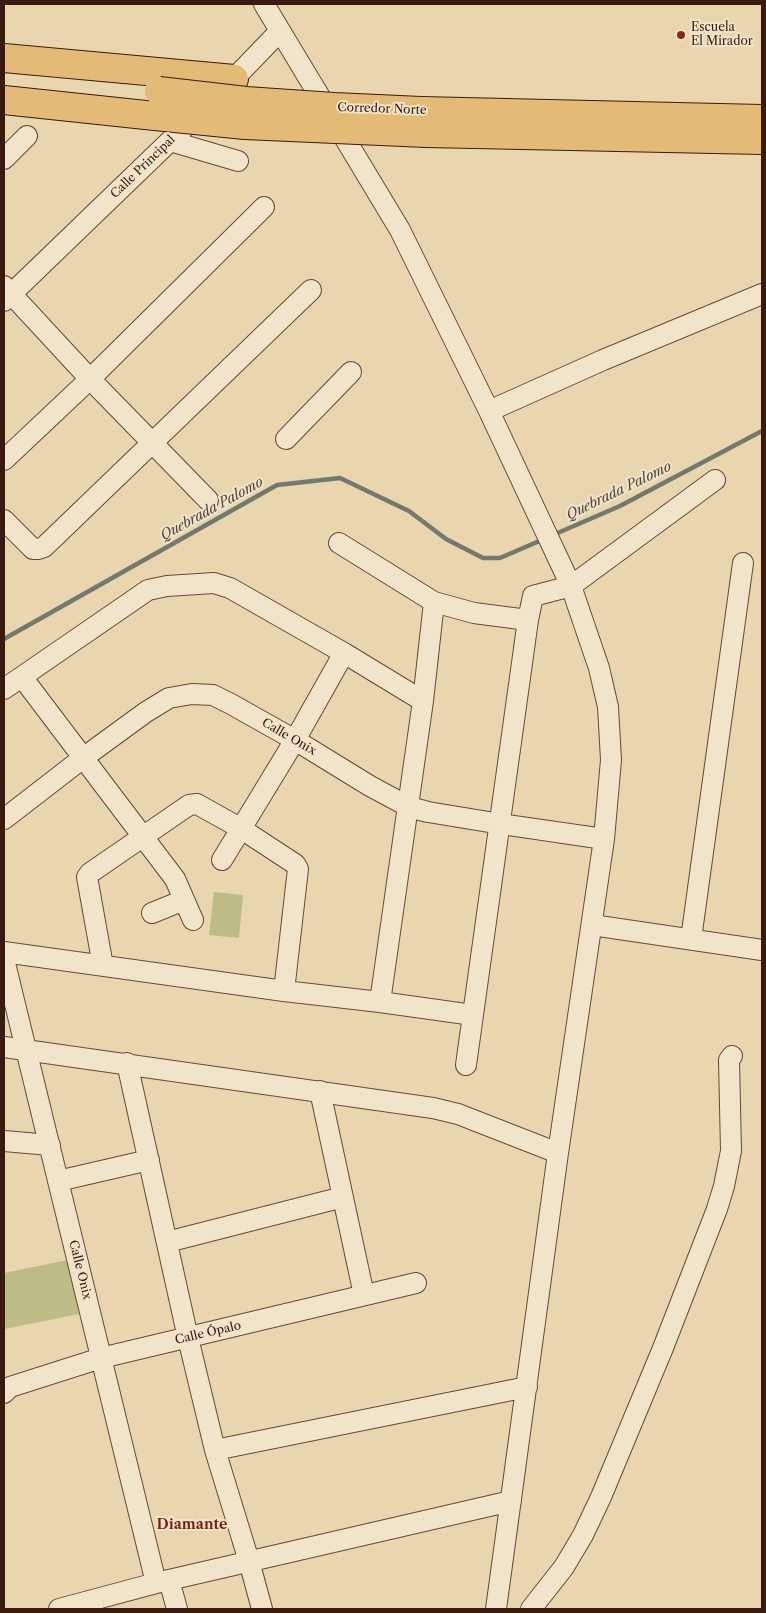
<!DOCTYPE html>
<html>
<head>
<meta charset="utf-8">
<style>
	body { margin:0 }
	#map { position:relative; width:766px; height:1613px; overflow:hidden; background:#e9d5ae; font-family:"Libre Caslon Text",serif }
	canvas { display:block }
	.frame { position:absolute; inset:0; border:5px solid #3a1a0e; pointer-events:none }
</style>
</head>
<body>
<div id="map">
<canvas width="766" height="1613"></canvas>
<div class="frame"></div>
</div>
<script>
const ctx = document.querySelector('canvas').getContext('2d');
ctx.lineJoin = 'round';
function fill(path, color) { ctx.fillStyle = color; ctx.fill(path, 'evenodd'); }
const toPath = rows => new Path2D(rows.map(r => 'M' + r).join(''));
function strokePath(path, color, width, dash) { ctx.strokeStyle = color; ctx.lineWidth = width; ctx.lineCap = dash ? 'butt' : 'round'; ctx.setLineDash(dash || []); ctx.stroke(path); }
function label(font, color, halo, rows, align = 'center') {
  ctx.font = font + ' "Libre Caslon Text",serif'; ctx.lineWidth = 4; ctx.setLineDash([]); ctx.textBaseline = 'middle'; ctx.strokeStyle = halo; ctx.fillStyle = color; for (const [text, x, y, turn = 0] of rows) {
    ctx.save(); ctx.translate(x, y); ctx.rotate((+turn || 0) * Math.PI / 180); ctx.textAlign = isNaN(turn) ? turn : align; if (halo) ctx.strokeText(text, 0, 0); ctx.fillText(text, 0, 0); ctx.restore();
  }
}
const green = toPath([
	[214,892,243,895,239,938,209,935],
	[68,1260,79,1314,4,1329,4,1273]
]);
const stream = toPath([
	[553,535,620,506,762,431],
	[4,639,277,485,340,478,409,511,446,539,483,558,500,558,544,539]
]);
const minor = toPath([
	[264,4,400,230,489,411,571,586,599,668,608,707,611,760,604,839,558,1153,496,1609],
	[224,89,280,31],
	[170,141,238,161],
	[4,159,27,136],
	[4,286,90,379,208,500],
	[4,301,198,114],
	[489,411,603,360,762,294],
	[286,439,351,372],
	[4,460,90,379,264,207],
	[4,520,33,549,38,549,44,547,311,290],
	[339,543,434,602,474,613,528,620],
	[22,677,175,879,193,920],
	[4,689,148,590,167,586,214,583,230,588,344,653,423,701],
	[4,819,83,758,146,712,169,698,192,694,213,695,231,704,295,740,370,786,409,807,428,812,501,824,604,839],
	[222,860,295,740,344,653],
	[152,913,184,900],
	[592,925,762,950],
	[691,939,743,563],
	[4,952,284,991,380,1002,473,1015],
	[4,959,156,1583],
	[103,966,87,877,90,873,189,805,197,804,240,828,295,864,298,869,284,991],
	[380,1002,423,701,434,602],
	[4,1047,433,1108,458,1114,558,1153],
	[127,1063,188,1338,215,1450,249,1561,262,1609],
	[466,1065,528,620,533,596,571,586,715,480],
	[320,1091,364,1295],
	[4,1141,50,1145],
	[58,1181,149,1160],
	[167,1242,343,1197],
	[4,1393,10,1387,101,1358,416,1283],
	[215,1450,527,1387],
	[169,1580,177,1609],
	[59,1609,156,1583,511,1501],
	[531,1609,564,1567,583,1535,601,1497,663,1348,717,1209,724,1186,731,1151,729,1060,732,1056]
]);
const highway = toPath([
	[4,58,234,79],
	[4,100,155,116],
	[421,111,762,119],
	[426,133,762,140]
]);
const highwayBridge = toPath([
	[159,91,246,101,334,107,421,111],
	[155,116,245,125,426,133]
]);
const markers = [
	[681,35,5,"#8f2418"]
];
const poiNames = [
	["Escuela",691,28],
	["El Mirador",691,42]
];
const streetNames = [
	["Corredor Norte",382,109,2],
	["Calle Principal",143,167,-44],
	["Calle Onix",289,737,30],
	["Calle Onix",80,1270,76],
	["Calle Ópalo",208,1333,-13]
];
const waterNames = [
	["Quebrada Palomo",619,491,-26],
	["Quebrada Palomo",212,509,-29]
];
const neighbourhoodNames = [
	["Diamante",192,1525]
];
fill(green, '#bdbb86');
strokePath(stream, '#72796f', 4.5);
strokePath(minor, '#664936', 22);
strokePath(highway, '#3a1a0e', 30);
strokePath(minor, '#f1e4ca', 20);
strokePath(highway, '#e4ba77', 28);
strokePath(highwayBridge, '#3a1a0e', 30, []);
strokePath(highwayBridge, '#e4ba77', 28);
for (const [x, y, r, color] of markers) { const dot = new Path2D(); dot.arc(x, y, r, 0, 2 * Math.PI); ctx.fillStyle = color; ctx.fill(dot); strokePath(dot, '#f1e4ca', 2); }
label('12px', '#3a1a0e', '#f1e4ca', poiNames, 'left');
label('12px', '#3a1a0e', '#f1e4ca', streetNames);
label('italic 14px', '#56493e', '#f1e4ca', waterNames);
label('bold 14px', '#7a1f14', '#f1e4ca', neighbourhoodNames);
</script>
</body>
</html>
